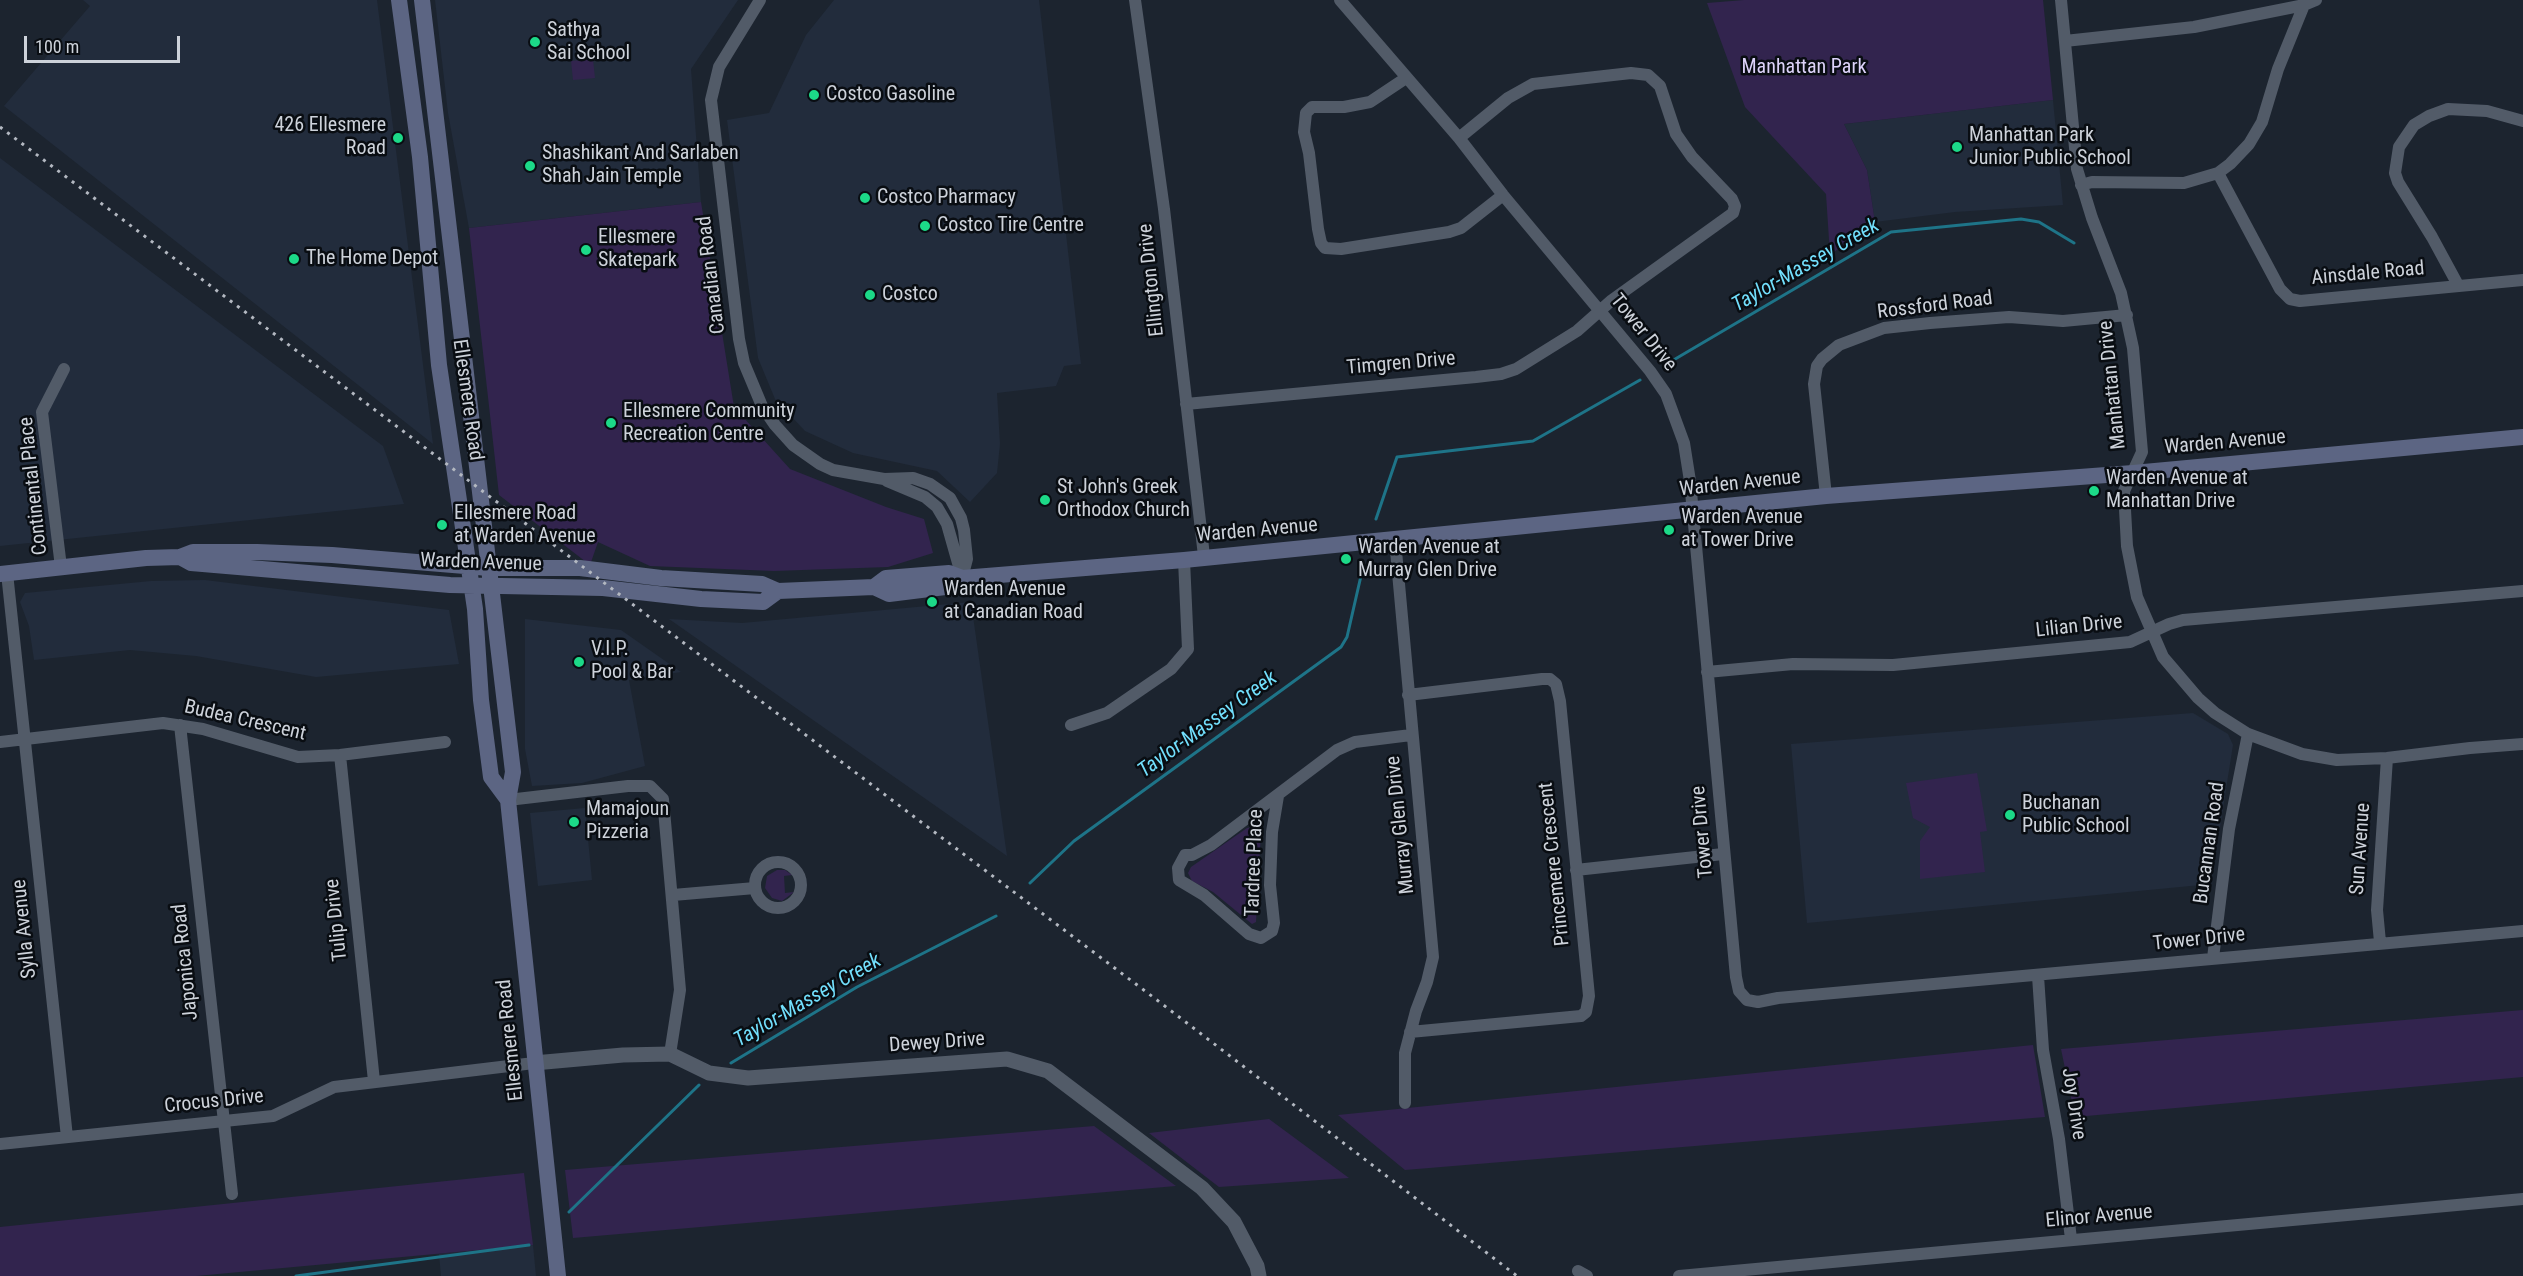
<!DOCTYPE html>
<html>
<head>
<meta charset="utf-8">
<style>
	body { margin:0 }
	#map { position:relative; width:2523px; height:1276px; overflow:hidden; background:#1c242f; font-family:"Roboto Condensed",sans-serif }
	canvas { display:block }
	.scale { position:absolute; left:24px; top:36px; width:156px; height:27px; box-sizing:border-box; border:3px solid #cdd2da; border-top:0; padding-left:8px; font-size:18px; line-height:21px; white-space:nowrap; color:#cdd2da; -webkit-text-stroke:4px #090d12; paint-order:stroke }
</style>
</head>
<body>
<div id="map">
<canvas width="2523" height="1276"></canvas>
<div class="scale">100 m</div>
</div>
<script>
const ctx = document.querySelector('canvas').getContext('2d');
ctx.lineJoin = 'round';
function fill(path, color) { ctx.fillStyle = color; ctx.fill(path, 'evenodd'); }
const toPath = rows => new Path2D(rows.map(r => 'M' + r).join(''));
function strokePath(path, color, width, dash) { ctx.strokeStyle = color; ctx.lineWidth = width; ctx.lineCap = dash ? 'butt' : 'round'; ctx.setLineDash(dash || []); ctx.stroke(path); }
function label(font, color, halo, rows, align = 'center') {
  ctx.font = font + ' "Roboto Condensed",sans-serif'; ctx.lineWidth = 5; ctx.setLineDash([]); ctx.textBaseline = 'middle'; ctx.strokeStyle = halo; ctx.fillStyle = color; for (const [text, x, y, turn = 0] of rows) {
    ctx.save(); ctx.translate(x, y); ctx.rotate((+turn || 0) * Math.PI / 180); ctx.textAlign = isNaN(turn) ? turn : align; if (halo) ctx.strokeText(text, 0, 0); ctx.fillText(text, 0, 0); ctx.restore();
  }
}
const built = toPath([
	[83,0,377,0,433,444,4,106,90,6],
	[435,0,738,0,691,69,701,202,469,228,448,113],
	[834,0,1039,0,1081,364,1064,366,1056,386,997,393,1000,444,997,473,970,502,937,471,853,453,805,431,775,399,758,358,727,120,769,113,806,35],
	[2053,100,2063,205,1955,212,1875,222,1867,170,1844,124],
	[0,158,383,446,404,504,0,546],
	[205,580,449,610,459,664,316,677,196,656,130,650,34,660,29,626,20,602,25,593,151,581],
	[971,602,1007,856,669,619,742,623],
	[525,619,621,630,681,672,629,680,645,766,582,783,532,786,525,749],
	[2193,713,2228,734,2233,745,2211,884,1807,923,1791,744],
	[585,808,592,880,538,886,530,813],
	[533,1245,536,1276,441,1276,439,1254]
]);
const green = toPath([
	[1744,0,2043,0,2053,100,1844,124,1867,170,1875,222,1830,255,1826,194,1745,107,1707,3],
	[593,59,595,78,573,80,571,61],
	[701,202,734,407,790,469,886,507,924,519,933,553,888,567,774,571,650,566,598,542,590,565,499,495,469,228],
	[1977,773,1987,831,1980,832,1985,872,1920,879,1920,841,1930,827,1913,818,1906,783],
	[1259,827,1261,831,1256,922,1252,924,1213,892,1192,881,1188,873,1191,867,1247,828],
	[777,870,785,870,792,875,784,876,785,893,794,892,782,901,772,898,765,888,767,876],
	[2523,1010,2523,1077,2075,1117,2061,1049],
	[2033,1045,2045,1117,1405,1170,1338,1115],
	[1269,1119,1349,1178,1219,1187,1149,1133],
	[1094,1126,1176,1186,573,1238,565,1170],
	[524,1173,533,1245,196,1276,0,1276,0,1227]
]);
const stream = toPath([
	[1665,365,1891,232,2021,219,2039,222,2074,243],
	[1376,519,1397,457,1533,441,1640,380],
	[1030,883,1074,841,1341,647,1347,637,1363,567],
	[731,1063,857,987,996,916],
	[569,1212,699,1085],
	[296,1276,529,1245]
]);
const minor = toPath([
	[760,0,719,67,711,100,739,339,744,363,762,406,775,425,793,445,820,464,833,470,884,479,913,478,930,484,950,498,961,518,964,530,967,559,962,578],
	[1135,0,1164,209,1204,556],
	[1340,0,1459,138,1503,195,1650,371,1666,394,1684,443,1690,481,1736,977,1739,991,1747,1000,1758,1002,1778,998,2523,931],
	[2061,0,2077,169,2092,218,2121,293,2133,348,2142,452,2124,491,2127,546,2137,597,2163,657,2198,698,2215,713,2248,734,2302,754,2337,760,2387,758,2470,748,2523,744],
	[2065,41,2194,27,2304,5,2316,0],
	[1406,78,1370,102,1344,107,1312,107,1306,113,1304,132,1309,153,1318,229,1321,243,1325,248,1341,249,1449,232,1461,228,1503,195],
	[2218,173,2280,289,2290,299,2300,301,2523,280],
	[2081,185,2092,182,2184,183,2218,173,2230,164,2249,144,2262,122,2278,69,2304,5],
	[2458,285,2432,237,2398,182,2395,173,2399,147,2414,125,2429,116,2448,109,2487,111,2523,121],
	[1186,404,1476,377,1501,374,1516,369,1577,331,1612,300,1733,213,1735,206,1732,199,1692,157,1676,134,1660,86,1648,75,1631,73,1533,84,1508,98,1459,138],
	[887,481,925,497,937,507,947,524,962,577],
	[1826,496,1814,384,1817,366,1822,359,1839,345,1884,328,1930,323,2009,317,2063,321,2127,315],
	[1395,540,1433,957,1427,982,1416,1011,1405,1053,1405,1103],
	[61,567,42,412,64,369],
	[7,573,67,1137],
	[1707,672,1793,664,1893,665,2130,642,2169,624,2183,620,2523,591],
	[1408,695,1542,679,1550,679,1556,684,1560,701,1589,996,1586,1012,1581,1016,1410,1032],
	[180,725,232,1194],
	[1071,725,1107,713,1171,669,1188,649,1184,560],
	[0,742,163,723,203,729,298,757,340,755,445,742],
	[340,755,374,1081],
	[1278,796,1272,832,1270,885,1274,923,1272,931,1261,938,1249,934,1204,895,1179,880,1178,868,1185,855,1192,855,1211,845,1337,750,1355,742,1411,735],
	[508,800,628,786,650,786,663,799,680,990,670,1054],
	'755 885a23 23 0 1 1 46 0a23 23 0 1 1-46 0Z',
	[1576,870,1723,854],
	[673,895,755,888],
	[2380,942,2377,910,2387,758],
	[2213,958,2229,829,2248,734],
	[2038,976,2043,1050,2059,1139,2071,1239],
	[0,1144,273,1116,334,1087,534,1063],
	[1578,1271,1587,1276],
	[1679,1276,2523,1199]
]);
const tertiary = toPath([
	[534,1063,623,1055,670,1054,709,1073,748,1078,1007,1059,1048,1071,1202,1188,1234,1222,1257,1266,1259,1276]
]);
const secondary = toPath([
	[399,0,420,157,439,365,475,609,481,700,491,777,508,800],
	[422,0,513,772,508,800,558,1276],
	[180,557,191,563,450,585,603,588,701,599,763,602,778,591],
	[0,574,146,558,180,557,193,552,257,552,332,555,489,568,580,568,661,578,762,584,778,591,874,587,889,594,953,586,962,578],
	[874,587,886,578,949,573,962,578,1184,560,1826,496,2133,473,2523,437]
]);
const rail = toPath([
	[0,127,1153,997,1517,1276]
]);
const markers = [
	[535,42,6,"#1cd988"],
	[814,95,6,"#1cd988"],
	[398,138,6,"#1cd988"],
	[1957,147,6,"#1cd988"],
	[530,166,6,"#1cd988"],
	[865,198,6,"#1cd988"],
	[925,226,6,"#1cd988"],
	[586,250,6,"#1cd988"],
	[294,259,6,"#1cd988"],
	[870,295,6,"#1cd988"],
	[611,423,6,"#1cd988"],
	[2094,491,6,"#1cd988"],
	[1045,500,6,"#1cd988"],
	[442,525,6,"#1cd988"],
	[1669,530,6,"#1cd988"],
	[1346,559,6,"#1cd988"],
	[932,602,6,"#1cd988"],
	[579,662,6,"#1cd988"],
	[2010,815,6,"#1cd988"],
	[574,822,6,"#1cd988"]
];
const poiNames = [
	["Sathya",547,31],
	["Sai School",547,54],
	["Costco Gasoline",826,95],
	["426 Ellesmere",386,126,"right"],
	["Road",386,149,"right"],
	["Manhattan Park",1969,136],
	["Junior Public School",1969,159],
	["Shashikant And Sarlaben",542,154],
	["Shah Jain Temple",542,177],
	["Costco Pharmacy",877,198],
	["Costco Tire Centre",937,226],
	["Ellesmere",598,238],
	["Skatepark",598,261],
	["The Home Depot",306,259],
	["Costco",882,295],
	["Ellesmere Community",623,412],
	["Recreation Centre",623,435],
	["Warden Avenue at",2106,479],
	["Manhattan Drive",2106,502],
	["St John's Greek",1057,488],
	["Orthodox Church",1057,511],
	["Ellesmere Road",454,514],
	["at Warden Avenue",454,537],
	["Warden Avenue",1681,518],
	["at Tower Drive",1681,541],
	["Warden Avenue at",1358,548],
	["Murray Glen Drive",1358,571],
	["Warden Avenue",944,590],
	["at Canadian Road",944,613],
	["V.I.P.",591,650],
	["Pool & Bar",591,673],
	["Buchanan",2022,804],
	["Public School",2022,827],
	["Mamajoun",586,810],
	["Pizzeria",586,833]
];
const parkNames = [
	["Manhattan Park",1804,68]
];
const streetNames = [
	["Ainsdale Road",2368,274,-5],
	["Canadian Road",712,275,-97],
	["Ellington Drive",1152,280,-96],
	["Rossford Road",1935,306,-7],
	["Tower Drive",1643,333,51],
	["Timgren Drive",1401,364,-5],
	["Manhattan Drive",2113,385,-96],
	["Ellesmere Road",467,400,82],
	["Warden Avenue",2225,443,-5],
	["Warden Avenue",1740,484,-6],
	["Continental Place",34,486,-96],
	["Warden Avenue",1257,531,-5],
	["Warden Avenue",481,563,2],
	["Lilian Drive",2079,627,-6],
	["Budea Crescent",245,721,13],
	["Murray Glen Drive",1401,825,-96],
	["Tower Drive",1703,832,-95],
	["Bucannan Road",2210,843,-82],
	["Sun Avenue",2361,849,-86],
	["Tardree Place",1255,863,-88],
	["Princemere Crescent",1555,864,-96],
	["Tulip Drive",337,920,-96],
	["Sylla Avenue",25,929,-96],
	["Tower Drive",2199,940,-6],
	["Japonica Road",186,962,-96],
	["Ellesmere Road",511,1040,-96],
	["Dewey Drive",937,1043,-4],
	["Crocus Drive",214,1102,-6],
	["Joy Drive",2073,1104,81],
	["Elinor Avenue",2099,1217,-5]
];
const waterNames = [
	["Taylor-Massey Creek",1806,266,-30],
	["Taylor-Massey Creek",1208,725,-36],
	["Taylor-Massey Creek",808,1001,-30]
];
fill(built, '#222c3c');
fill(green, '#32244e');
strokePath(stream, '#1e7488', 3);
strokePath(minor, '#525b68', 12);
strokePath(tertiary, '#525b68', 15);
strokePath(secondary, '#5c6583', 16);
strokePath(rail, '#b3b8c1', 3, [3, 6]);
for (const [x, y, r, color] of markers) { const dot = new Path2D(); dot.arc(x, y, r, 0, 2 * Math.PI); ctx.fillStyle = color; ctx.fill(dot); strokePath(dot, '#090d12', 2); }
label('20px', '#cdd2da', '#090d12', poiNames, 'left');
label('20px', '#dcd2f9', '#090d12', parkNames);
label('20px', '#cdd2da', '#090d12', streetNames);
label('italic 21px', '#72dffc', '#090d12', waterNames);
</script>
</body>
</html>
